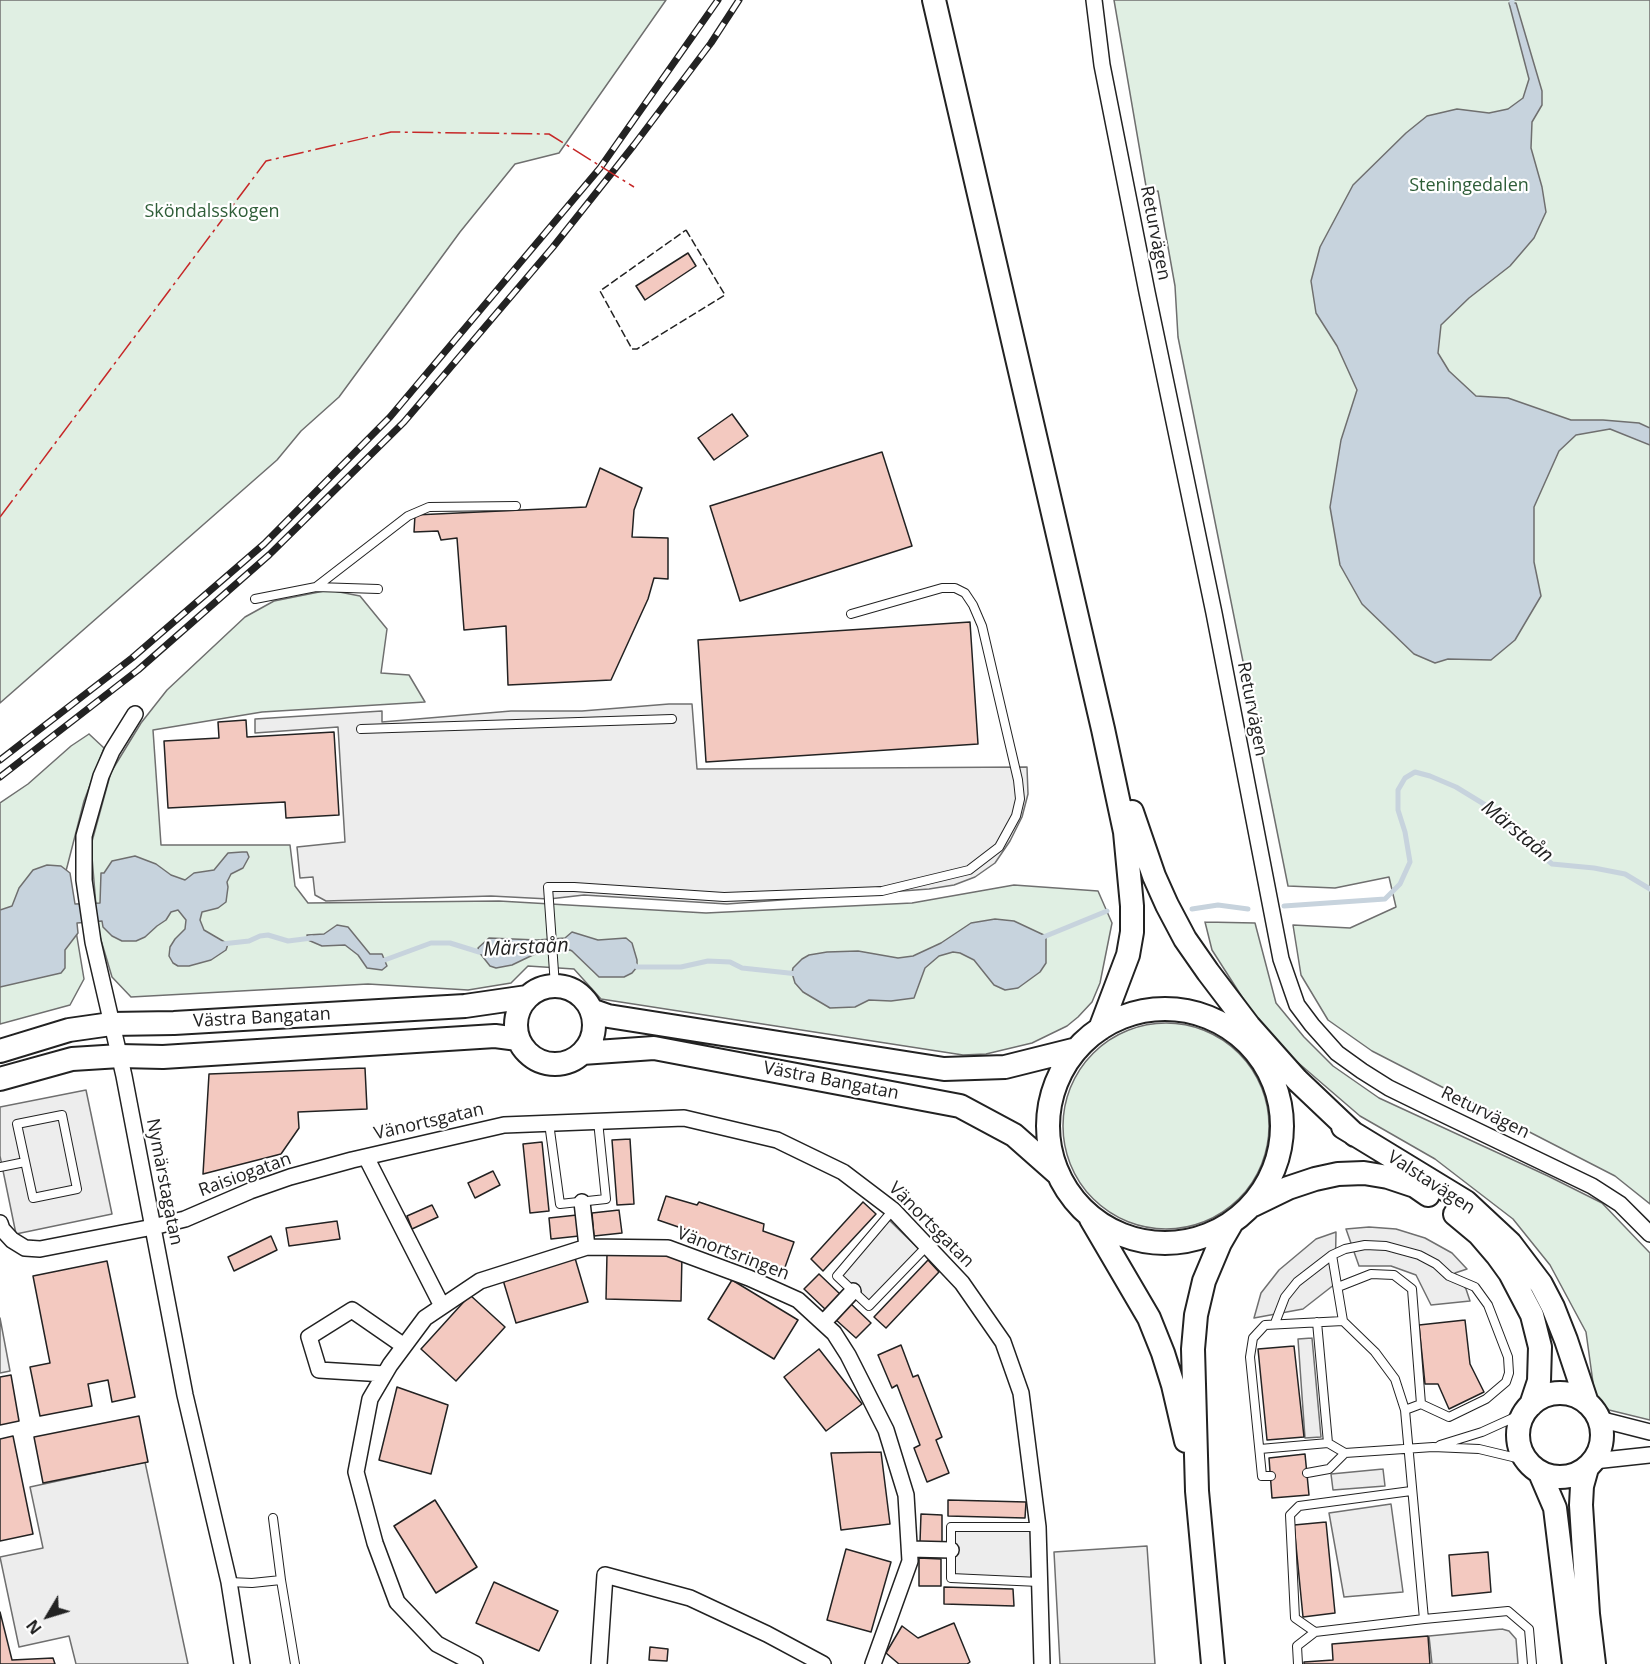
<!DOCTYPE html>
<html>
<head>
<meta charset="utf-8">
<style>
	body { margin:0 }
	#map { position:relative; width:1650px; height:1664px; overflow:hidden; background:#fff; font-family:"Open Sans",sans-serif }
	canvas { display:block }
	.north { position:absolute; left:18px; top:1586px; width:60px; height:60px; -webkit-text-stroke:4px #fff; paint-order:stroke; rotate:232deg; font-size:16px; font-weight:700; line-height:24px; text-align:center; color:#222 }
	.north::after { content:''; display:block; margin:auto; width:21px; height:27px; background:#222; clip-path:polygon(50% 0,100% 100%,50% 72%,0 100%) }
</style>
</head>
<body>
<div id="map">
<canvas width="1650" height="1664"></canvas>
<div class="north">N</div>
</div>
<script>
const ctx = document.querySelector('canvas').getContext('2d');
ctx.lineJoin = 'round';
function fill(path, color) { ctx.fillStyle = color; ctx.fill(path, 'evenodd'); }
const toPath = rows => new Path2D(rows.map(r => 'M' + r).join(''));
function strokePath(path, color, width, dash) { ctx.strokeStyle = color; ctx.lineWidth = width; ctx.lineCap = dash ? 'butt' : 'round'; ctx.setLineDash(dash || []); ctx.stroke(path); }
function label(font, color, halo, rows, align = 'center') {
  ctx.font = font + ' "Open Sans",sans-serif'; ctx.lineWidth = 4.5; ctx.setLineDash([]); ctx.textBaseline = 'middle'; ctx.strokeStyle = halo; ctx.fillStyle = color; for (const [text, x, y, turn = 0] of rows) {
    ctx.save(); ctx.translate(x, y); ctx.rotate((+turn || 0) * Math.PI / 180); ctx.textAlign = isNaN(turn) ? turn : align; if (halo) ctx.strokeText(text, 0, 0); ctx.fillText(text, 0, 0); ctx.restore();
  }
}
const green = toPath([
	[0,0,666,0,559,153,515,164,460,232,339,397,301,431,277,460,0,703,0,0],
	[1114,0,1650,0,1650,1204,1615,1176,1372,1051,1328,1020,1301,975,1293,925,1350,928,1396,907,1389,877,1335,888,1288,886,1178,337,1175,286,1158,191,1147,192,1114,0],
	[329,590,360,596,387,629,381,673,409,675,425,702,262,712,153,730,161,845,290,845,295,886,308,903,499,901,706,913,912,903,1014,885,1098,891,1112,923,1100,983,1092,1002,1078,1017,1067,1026,1032,1043,986,1054,963,1055,601,999,574,969,528,966,511,983,468,990,368,984,131,997,112,977,98,930,91,845,111,772,141,723,167,690,245,617,274,601,329,590],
	[89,734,104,748,84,801,66,871,84,979,70,1005,0,1024,0,803,28,784,71,746,89,734],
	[1205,922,1255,923,1276,1003,1304,1037,1333,1066,1379,1098,1548,1176,1602,1203,1650,1253,1650,1420,1609,1410,1595,1397,1586,1332,1550,1265,1513,1219,1435,1159,1360,1116,1267,1036,1212,950,1205,922],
	'1063 1126a103 103 0 1 1 206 0a103 103 0 1 1-206 0Z'
]);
const parking = toPath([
	[669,704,692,704,697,769,1027,767,1028,794,1022,817,1010,841,995,863,975,877,954,885,929,889,727,904,584,895,549,899,491,896,326,901,315,895,313,877,300,878,297,847,345,842,338,727,255,733,255,719,382,711,382,722,511,711,582,711,669,704],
	[86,1090,112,1214,16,1234,0,1156,0,1107,86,1090],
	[886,1217,922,1252,870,1309,835,1277,886,1217],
	[1369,1227,1396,1229,1425,1238,1452,1253,1467,1269,1455,1273,1466,1289,1470,1301,1431,1305,1416,1275,1391,1266,1359,1266,1346,1229,1369,1227],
	[1336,1232,1335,1284,1303,1309,1254,1318,1261,1293,1279,1270,1316,1239,1336,1232],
	[0,1318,10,1371,0,1373,0,1318],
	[1312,1338,1321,1437,1305,1438,1298,1339,1312,1338],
	[145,1462,188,1664,76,1664,69,1636,19,1647,0,1557,43,1548,30,1487,145,1462],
	[1383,1469,1385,1486,1333,1490,1331,1474,1383,1469],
	[1391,1504,1403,1592,1344,1597,1329,1513,1391,1504],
	[950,1526,1031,1526,1031,1583,949,1579,950,1526],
	[1147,1546,1155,1664,1060,1664,1054,1552,1147,1546],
	[1502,1629,1509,1631,1516,1639,1518,1664,1432,1664,1429,1636,1502,1629]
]);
const water = toPath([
	[1509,3,1516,3,1542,91,1542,105,1532,122,1531,148,1542,187,1546,212,1534,238,1510,266,1469,298,1441,325,1438,353,1449,371,1476,396,1508,398,1571,420,1603,420,1639,423,1650,428,1650,445,1610,429,1576,435,1559,451,1534,507,1534,562,1541,596,1515,640,1491,660,1448,659,1435,663,1414,654,1362,604,1340,565,1330,507,1341,440,1357,390,1337,346,1316,313,1311,281,1320,247,1353,185,1406,133,1427,116,1457,109,1489,113,1508,109,1523,98,1529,79,1509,3],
	[242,852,247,852,249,857,243,868,231,874,227,882,228,887,226,902,218,908,202,912,200,920,204,930,228,944,226,950,211,960,189,966,178,966,173,963,169,956,170,947,175,939,185,929,186,920,178,910,171,912,166,920,157,926,145,937,136,941,122,941,112,936,103,927,102,921,77,923,78,933,65,950,65,968,61,973,0,987,0,910,12,906,19,888,33,870,47,865,61,866,70,873,75,904,100,903,101,873,104,873,112,861,135,856,156,864,171,875,185,880,194,873,214,870,228,853,242,852],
	[995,919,1014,921,1046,936,1046,963,1040,972,1018,988,1005,990,994,985,974,960,960,953,953,952,939,956,925,968,914,998,891,1001,869,1000,855,1007,830,1008,803,992,795,983,792,973,793,968,802,959,809,955,827,952,858,951,898,958,913,956,941,943,971,923,995,919],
	[337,925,348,927,370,954,382,954,387,966,382,970,367,968,358,955,345,945,322,946,308,940,307,935,324,934,337,925],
	[572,932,598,940,626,938,632,943,637,960,637,967,632,973,624,977,599,977,572,951,570,950,537,953,512,965,496,968,490,966,479,952,478,948,489,938,537,940,565,938,572,932]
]);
const stream = toPath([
	[1512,0,1512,3],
	[1284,906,1385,899,1400,884,1410,862,1405,832,1398,810,1398,790,1405,778,1415,772,1430,776,1456,787,1492,809,1526,842,1552,864,1594,868,1625,874,1650,889],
	[1192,909,1218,905,1248,909],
	[1041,938,1107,911],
	[222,944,249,941,260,936,268,935,288,941,312,938],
	[382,961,431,943,450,943,479,952,484,951],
	[633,964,637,967,681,967,708,961,730,962,742,968,798,974]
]);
const building = toPath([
	[688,253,696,266,645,300,636,286,688,253],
	[732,414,748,436,714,460,698,438,732,414],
	[882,452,912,546,740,601,710,506,882,452],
	[600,468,642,488,634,510,632,537,668,538,668,579,654,578,648,599,611,680,508,685,506,626,464,630,457,538,441,540,438,531,414,532,415,515,586,507,600,468],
	[970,622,978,744,706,762,698,640,970,622],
	[246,720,247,737,334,732,339,815,286,818,285,802,168,808,164,741,219,738,218,722,246,720],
	[365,1068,367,1109,298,1112,299,1128,281,1154,203,1174,209,1074,365,1068],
	[630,1139,634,1204,617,1205,612,1140,630,1139],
	[542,1142,549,1211,530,1213,523,1144,542,1142],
	[493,1171,500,1185,475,1198,468,1183,493,1171],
	[666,1196,697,1205,699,1202,764,1224,763,1231,794,1242,784,1270,689,1234,690,1231,658,1220,666,1196],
	[863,1202,876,1214,823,1271,811,1259,863,1202],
	[432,1205,438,1217,412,1229,407,1216,432,1205],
	[619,1210,622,1233,594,1236,592,1213,619,1210],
	[577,1215,579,1236,551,1239,549,1218,577,1215],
	[337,1221,340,1239,289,1246,286,1228,337,1221],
	[271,1236,277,1250,234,1271,228,1257,271,1236],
	[607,1254,682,1255,681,1301,606,1299,607,1254],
	[575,1258,588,1302,516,1323,503,1280,575,1258],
	[928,1260,939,1272,886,1328,874,1317,928,1260],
	[107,1261,135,1397,112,1402,108,1380,88,1384,92,1406,40,1416,30,1367,50,1363,33,1276,107,1261],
	[819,1274,841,1295,826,1310,804,1289,819,1274],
	[732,1280,798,1320,774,1359,708,1319,732,1280],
	[470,1295,505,1327,456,1381,421,1349,470,1295],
	[850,1303,871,1323,856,1338,835,1319,850,1303],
	[1465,1320,1470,1364,1484,1392,1449,1409,1438,1384,1425,1384,1419,1325,1465,1320],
	[901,1345,913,1377,918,1375,942,1437,936,1440,949,1473,927,1482,914,1448,920,1445,897,1385,892,1388,878,1355,901,1345],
	[1294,1346,1304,1437,1267,1440,1258,1349,1294,1346],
	[819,1349,862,1404,826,1431,784,1377,819,1349],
	[11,1375,19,1421,0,1425,0,1377,11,1375],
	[397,1387,448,1405,431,1474,379,1460,397,1387],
	[139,1416,148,1462,43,1483,34,1437,139,1416],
	[13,1436,33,1534,0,1541,0,1439,13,1436],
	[881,1452,890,1524,841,1530,831,1453,881,1452],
	[1305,1454,1309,1495,1272,1498,1269,1458,1305,1454],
	[435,1500,477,1567,436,1593,394,1526,435,1500],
	[948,1500,1026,1502,1025,1518,948,1516,948,1500],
	[921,1514,942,1515,942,1543,920,1542,921,1514],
	[1326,1522,1335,1613,1303,1617,1294,1525,1326,1522],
	[846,1549,891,1562,871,1632,827,1620,846,1549],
	[1488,1552,1491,1592,1452,1596,1449,1555,1488,1552],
	[919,1558,941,1559,941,1586,919,1586,919,1558],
	[494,1582,558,1611,539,1651,476,1623,494,1582],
	[944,1587,1013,1589,1014,1606,944,1604,944,1587],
	[0,1612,12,1660,53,1658,55,1664,0,1664,0,1612],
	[954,1623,970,1662,967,1664,899,1664,886,1653,902,1626,918,1638,954,1623],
	[1428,1636,1430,1664,1304,1664,1304,1662,1333,1660,1332,1644,1428,1636],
	[650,1647,668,1649,667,1661,649,1660,650,1647]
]);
const lane = toPath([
	[316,587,408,516,429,507,516,506],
	[255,599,316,587,378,589],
	[361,729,672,719],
	[555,986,548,887,574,887,724,897,882,891,969,870,999,847,1016,816,1020,799,1018,780,982,626,973,605,965,593,955,588,942,588,851,614],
	[62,1115,77,1189,33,1198,17,1124,62,1115],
	[549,1123,560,1204,606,1199,598,1121],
	[0,1167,25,1162],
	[893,1210,837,1276,869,1306,927,1246],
	[1332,1255,1343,1321],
	[1338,1287,1371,1274,1394,1275,1412,1289,1421,1404],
	[1317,1322,1328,1443],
	[1275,1323,1285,1297,1297,1282,1332,1255,1345,1249,1365,1245,1386,1246,1419,1255,1436,1264,1449,1276,1475,1287,1488,1305,1508,1357,1509,1373,1506,1382,1486,1399,1449,1417,1421,1404,1405,1410],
	[1440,1445,1482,1432,1524,1413],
	[1260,1449,1328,1443,1345,1453,1433,1447,1479,1449,1525,1460],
	[1307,1473,1329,1469,1345,1453],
	[1271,1476,1262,1476,1250,1357,1253,1338,1265,1325,1343,1321,1375,1352,1395,1379,1405,1410,1424,1619],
	[273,1518,281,1580],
	[1038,1527,951,1527,951,1578,1039,1582],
	[229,1582,252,1583,281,1580,295,1664],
	[1315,1632,1295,1618,1290,1515,1299,1506,1411,1491],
	[1298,1664,1297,1646,1315,1632,1424,1619,1508,1611,1529,1629,1532,1664]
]);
const street = toPath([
	[1094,0,1102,65,1147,292,1214,613,1281,959,1297,1005,1312,1025,1337,1053,1362,1071,1389,1088,1432,1109,1592,1186,1620,1204,1650,1234],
	[135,714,112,751,101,776,84,836,84,880,93,942,124,1076,185,1395,229,1582,242,1664],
	[366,1157,442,1306],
	[582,1202,587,1247],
	[0,1223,2,1229,12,1240,25,1248,40,1249,153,1227,185,1219,250,1191,290,1177,352,1160,504,1125,684,1118,777,1140,843,1172,893,1210,962,1283,1003,1342,1021,1393,1038,1527,1042,1664],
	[824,1322,853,1291],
	[384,1374,319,1370,309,1337,352,1310,404,1346],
	[1599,1419,1650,1432],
	[1594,1461,1650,1455],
	[910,1549,951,1550],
	[475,1664,437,1644,397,1602,375,1543,356,1472,370,1399,390,1365,425,1318,480,1281,587,1247,668,1248,749,1278,798,1300,834,1333,848,1355,886,1430,906,1495,910,1561,873,1664],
	[599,1664,605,1575,690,1598,767,1634,823,1664]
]);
const secondary = toPath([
	[934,0,1103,729,1125,832,1132,906,1132,932,1128,955,1100,1029],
	[1132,812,1154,876,1167,905,1185,939,1208,972,1249,1026,1297,1080,1355,1135],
	'516 1025a39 39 0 1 1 78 0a39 39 0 1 1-78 0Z',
	'1048 1126a117 117 0 1 1 234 0a117 117 0 1 1-234 0Z',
	[591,1010,608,1016,944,1069,1005,1067,1077,1049],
	[0,1051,69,1030,111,1024,174,1023,465,1006,527,997],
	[582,1053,654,1048,960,1106,1014,1135,1057,1173],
	[0,1079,72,1059,120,1056,163,1057,495,1036,518,1039],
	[1343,1127,1466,1202,1510,1243,1541,1284,1553,1307,1566,1340,1587,1403],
	[1253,1205,1288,1188,1315,1179,1338,1174,1364,1173,1388,1177,1415,1186,1428,1195],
	[1455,1214,1479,1234,1497,1255,1510,1273,1532,1315,1540,1347,1539,1381,1531,1405],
	[1091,1219,1149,1318,1163,1353,1173,1385,1186,1441],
	'1518 1435a42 42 0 1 1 84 0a42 42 0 1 1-84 0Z',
	[1587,1468,1582,1486,1581,1505,1588,1614,1594,1664],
	[1540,1473,1555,1508,1574,1664],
	[1213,1664,1197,1491,1193,1349,1196,1315,1204,1281,1220,1243,1231,1224]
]);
const rail = toPath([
	[0,760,132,658,264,544,390,417,600,168,718,0],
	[0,777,138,670,269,555,404,422,553,247,634,145,711,43,739,0]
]);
const fence = toPath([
	[686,230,725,295,637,349,632,349,600,291,686,230]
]);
const power = toPath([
	[0,517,266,161,391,132,549,134,634,187]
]);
const parkNames = [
	["Steningedalen",1469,186],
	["Sköndalsskogen",212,212]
];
const streetNames = [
	["Returvägen",1155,233,79],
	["Returvägen",1252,709,79],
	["Västra Bangatan",262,1018,-3],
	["Västra Bangatan",831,1081,11],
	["Returvägen",1485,1113,26],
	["Vänortsgatan",429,1122,-13],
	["Raisiogatan",245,1175,-20],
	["Nymärstagatan",164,1182,79],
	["Valstavägen",1431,1183,33],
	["Vänortsgatan",931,1225,45],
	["Vänortsringen",733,1254,21]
];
const waterNames = [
	["Märstaån",1517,832,39],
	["Märstaån",526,948,-3]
];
fill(green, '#e0efe3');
strokePath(green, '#6f6f6f', 1.5);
fill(parking, '#ededed');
strokePath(parking, '#6f6f6f', 1.5);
fill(water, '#c7d3dd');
strokePath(water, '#6f6f6f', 1.5);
strokePath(stream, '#c7d3dd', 5);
fill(building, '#f3c9c0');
strokePath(building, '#222', 1.5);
strokePath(lane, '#222', 10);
strokePath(street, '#222', 18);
strokePath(secondary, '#222', 26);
strokePath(lane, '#fff', 8);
strokePath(street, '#fff', 15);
strokePath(secondary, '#fff', 22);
strokePath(rail, '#222', 7);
strokePath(rail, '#fff', 4.5, [14]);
strokePath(fence, '#222', 1.5, [8, 3]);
strokePath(power, '#c62828', 1.5, [21, 4.5, 3, 4.5]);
label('18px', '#2f5e38', '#fff', parkNames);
label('18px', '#222', '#fff', streetNames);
label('italic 20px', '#222', '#fff', waterNames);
</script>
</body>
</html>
